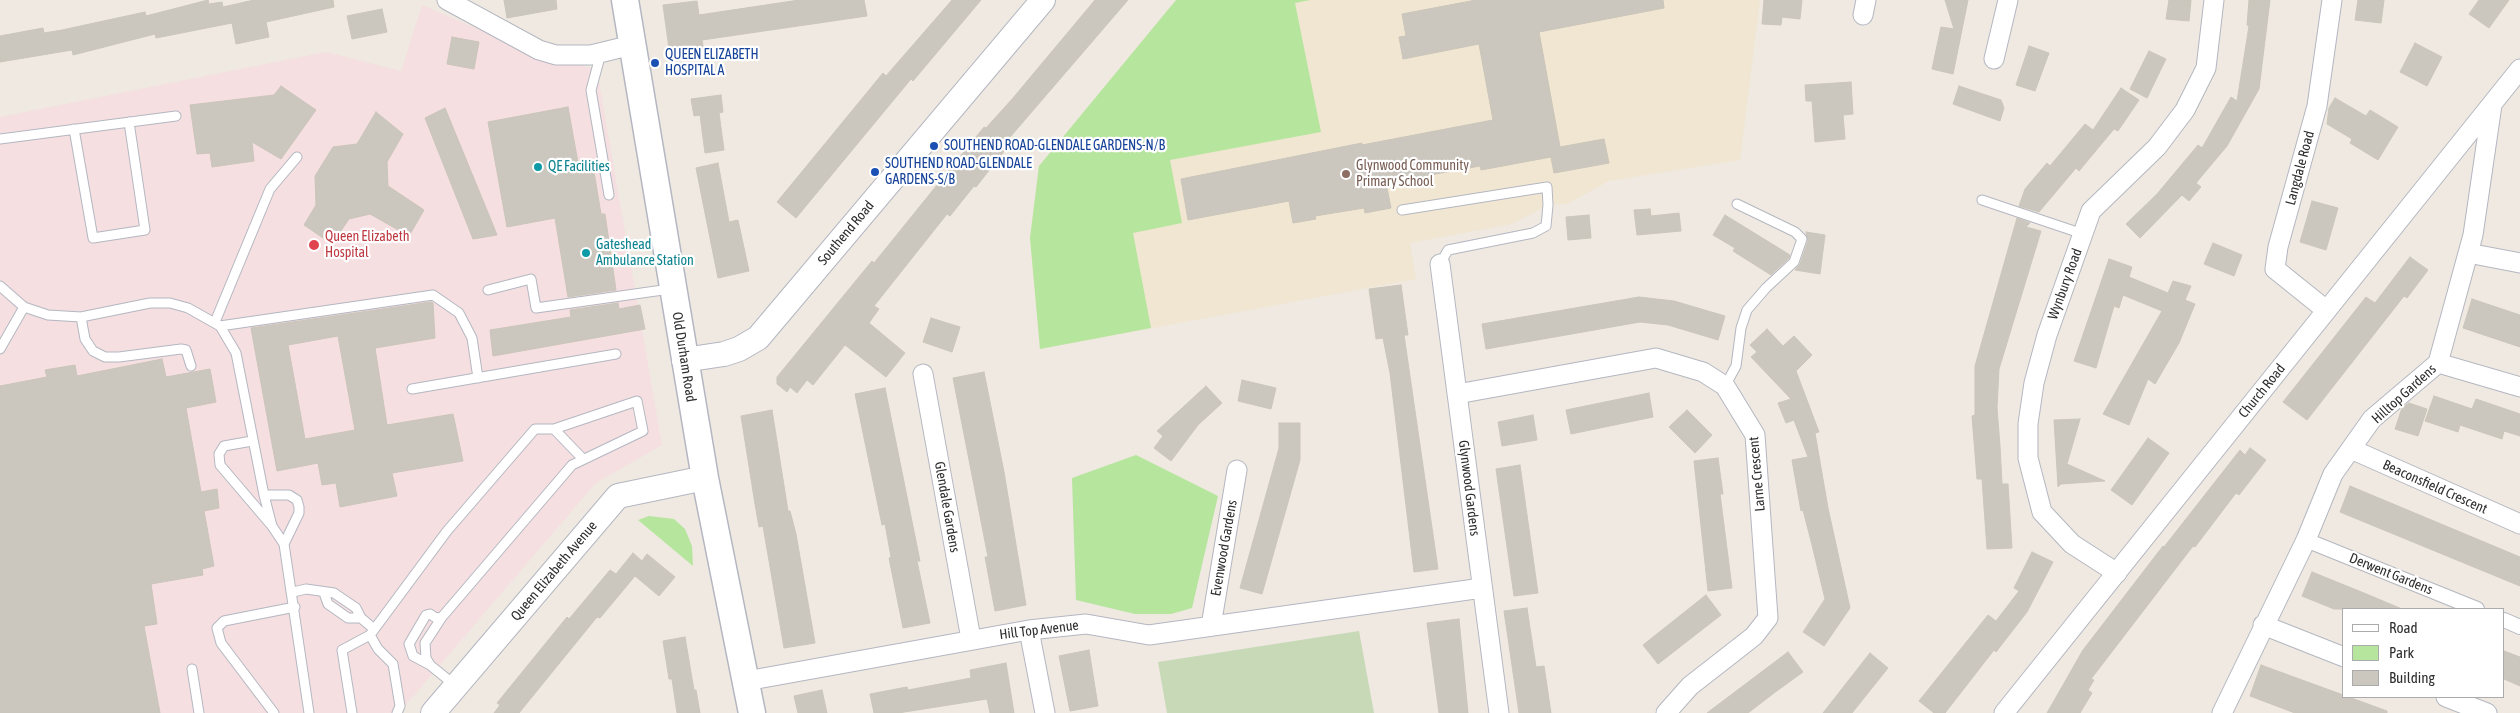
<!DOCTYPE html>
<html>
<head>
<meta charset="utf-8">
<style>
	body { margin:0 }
	#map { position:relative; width:2520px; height:713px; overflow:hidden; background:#efe9e1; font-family:"Asap Condensed",sans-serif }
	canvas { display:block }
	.legend { position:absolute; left:2342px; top:608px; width:162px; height:90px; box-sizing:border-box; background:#fff; border:1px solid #ababab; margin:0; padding:6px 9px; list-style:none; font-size:15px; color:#2e2e2e }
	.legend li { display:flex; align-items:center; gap:10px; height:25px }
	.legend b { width:25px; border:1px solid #ababab }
</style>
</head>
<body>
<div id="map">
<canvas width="2520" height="713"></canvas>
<ul class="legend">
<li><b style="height:6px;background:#fff"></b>Road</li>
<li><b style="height:14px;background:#b6e59e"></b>Park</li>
<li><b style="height:14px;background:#cbc7bf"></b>Building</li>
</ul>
</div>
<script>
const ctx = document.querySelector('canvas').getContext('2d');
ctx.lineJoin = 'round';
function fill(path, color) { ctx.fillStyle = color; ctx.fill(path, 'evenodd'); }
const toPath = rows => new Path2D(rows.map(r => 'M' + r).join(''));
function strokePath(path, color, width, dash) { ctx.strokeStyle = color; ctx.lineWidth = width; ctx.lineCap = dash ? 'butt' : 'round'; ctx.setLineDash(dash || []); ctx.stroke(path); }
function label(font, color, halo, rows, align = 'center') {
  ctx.font = font + ' "Asap Condensed",sans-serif'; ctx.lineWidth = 4.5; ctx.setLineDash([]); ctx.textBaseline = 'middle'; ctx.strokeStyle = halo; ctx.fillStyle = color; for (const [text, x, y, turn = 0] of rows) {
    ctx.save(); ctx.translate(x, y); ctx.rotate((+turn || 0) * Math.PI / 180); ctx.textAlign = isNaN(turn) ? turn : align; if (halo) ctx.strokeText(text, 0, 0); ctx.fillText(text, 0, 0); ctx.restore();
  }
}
const education = toPath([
	[1176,0,1760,0,1740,160,1609,181,1567,204,1548,205,1512,224,1410,243,1416,279,1040,349,1030,238,1039,166]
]);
const medical = toPath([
	[422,5,524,49,597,70,662,445,596,483,399,713,0,713,0,117,326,52,401,71]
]);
const green = toPath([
	[1176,0,1310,0,1295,3,1321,132,1170,160,1182,223,1133,233,1151,328,1040,349,1030,238,1039,166],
	[1136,455,1218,496,1192,608,1171,614,1135,614,1076,600,1072,478],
	[649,516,674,519,685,529,692,546,693,566,638,520]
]);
const cemetery = toPath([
	[1359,631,1374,713,1167,713,1158,662]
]);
const building = toPath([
	[208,0,209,4,222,2,223,7,254,0,333,0,334,7,266,22,269,37,236,44,232,23,156,38,155,34,73,55,72,50,0,62,0,36,43,28,44,33,62,30,145,12,146,16,208,0],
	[504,0,556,0,557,9,507,18,504,0],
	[799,0,864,0,867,16,702,40,704,51,670,56,663,5,697,1,699,15,799,0],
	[952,0,981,0,913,81,911,79,796,218,777,202,883,73,886,76,952,0],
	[1095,0,1128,0,1005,143,1009,145,976,187,974,186,950,216,947,214,874,306,879,309,869,323,905,353,886,377,845,345,813,385,807,380,797,393,790,387,787,392,777,384,777,377,872,261,874,263,984,127,986,128,1013,98,1095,0],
	[1476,0,1663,0,1664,8,1539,32,1560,147,1604,139,1609,163,1554,173,1551,157,1481,170,1480,166,1386,183,1391,208,1365,213,1364,208,1315,216,1316,219,1293,223,1289,201,1188,220,1181,179,1362,143,1362,145,1493,120,1479,44,1403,59,1399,37,1406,36,1402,14,1476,0],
	[1764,0,1802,0,1800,19,1782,17,1781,25,1762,24,1764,0],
	[1945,0,1968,0,1953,74,1932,69,1941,27,1954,29,1945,0],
	[2169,0,2191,0,2189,21,2166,19,2169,0],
	[2249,0,2270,0,2259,89,2227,146,2196,183,2201,187,2189,201,2182,195,2140,238,2126,224,2157,194,2198,145,2202,148,2231,97,2237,101,2249,26,2247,25,2249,0],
	[2358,0,2384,0,2381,23,2355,20,2358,0],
	[2479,0,2509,0,2489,28,2469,14,2479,0],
	[382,9,387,32,352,39,347,16,382,9],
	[452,37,479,42,474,69,447,64,452,37],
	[2415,43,2442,57,2427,86,2400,72,2415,43],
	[2029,46,2049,53,2035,91,2016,85,2029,46],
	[2149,51,2166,59,2147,98,2130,89,2149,51],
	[1851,82,1853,114,1843,115,1845,139,1815,142,1812,101,1806,101,1805,85,1851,82],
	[281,86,316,110,281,159,252,142,254,161,212,167,210,153,197,154,190,105,274,95,281,86],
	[1959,86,2001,100,2004,108,2000,121,1953,104,1959,86],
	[2121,88,2139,100,2118,131,2114,129,2079,171,2076,168,2039,212,2019,206,2025,189,2047,163,2050,166,2085,124,2093,130,2121,88],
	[721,95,723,112,719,113,724,150,705,153,700,115,694,116,691,99,721,95],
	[2335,98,2366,116,2370,110,2398,127,2378,160,2350,143,2352,139,2327,124,2329,108,2335,98],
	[568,107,579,168,593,166,601,214,605,214,616,290,568,297,555,218,507,227,488,122,568,107],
	[445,108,491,220,497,235,473,239,425,118,445,108],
	[376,112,403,134,387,162,388,186,424,210,409,236,370,214,349,219,332,244,304,225,316,205,315,176,333,147,357,144,376,112],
	[718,163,729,222,738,220,749,271,718,278,696,168,718,163],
	[2312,201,2338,208,2326,250,2300,242,2312,201],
	[1650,209,1651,216,1679,213,1681,231,1637,235,1634,210,1650,209],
	[1589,215,1591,238,1568,240,1566,217,1589,215],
	[1725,215,1790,255,1789,258,1771,275,1733,251,1735,248,1713,235,1725,215],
	[2017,218,2030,223,2026,227,2041,231,1999,369,1997,408,2000,446,2002,484,2008,484,2012,548,1987,549,1982,479,1977,479,1972,416,1975,415,1975,366,2017,218],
	[1806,232,1825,235,1820,274,1795,270,1800,264,1808,241,1806,232],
	[2213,243,2242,255,2234,276,2204,264,2213,243],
	[2410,257,2428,270,2407,298,2404,296,2307,420,2283,402,2366,297,2375,303,2410,257],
	[2109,259,2132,267,2129,277,2168,293,2173,281,2191,286,2185,300,2195,304,2179,343,2155,384,2148,379,2129,425,2103,414,2162,311,2123,295,2119,308,2114,306,2096,368,2074,361,2109,259],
	[1401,285,1408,335,1404,335,1438,569,1414,572,1390,373,1383,338,1376,339,1369,289,1401,285],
	[1639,297,1674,301,1725,316,1718,340,1668,325,1640,322,1486,349,1482,324,1639,297],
	[2472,299,2520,315,2520,347,2463,328,2472,299],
	[431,302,433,303,435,338,375,348,387,425,453,414,463,461,392,473,397,496,340,507,336,483,322,485,318,463,277,471,251,328,431,302],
	[338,336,355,430,305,439,288,345,338,336],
	[618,303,619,309,640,305,645,329,493,356,490,330,571,317,570,310,618,303],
	[931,318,960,327,952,352,923,342,931,318],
	[1767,329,1783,346,1794,336,1812,355,1796,371,1819,432,1815,433,1828,508,1850,608,1824,646,1803,632,1825,599,1812,545,1803,510,1801,511,1792,460,1808,457,1794,420,1786,423,1778,403,1791,399,1751,357,1757,352,1750,345,1767,329],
	[162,359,166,377,210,369,216,402,186,408,201,492,217,489,219,508,204,511,214,566,202,569,203,575,151,584,157,624,144,626,160,713,0,713,0,386,47,377,45,370,75,365,77,376,162,359],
	[984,372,1004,472,1026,605,995,611,985,557,988,557,953,378,984,372],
	[1242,380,1276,388,1271,409,1238,401,1242,380],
	[1206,386,1222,403,1198,425,1171,461,1154,448,1163,436,1157,431,1206,386],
	[885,388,920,561,917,561,930,623,903,628,889,558,891,557,885,524,882,525,855,394,885,388],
	[1649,393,1653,417,1571,434,1566,410,1649,393],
	[2434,396,2472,409,2476,399,2520,414,2520,436,2504,431,2502,439,2460,425,2458,432,2425,421,2434,396],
	[2409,403,2427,409,2418,436,2395,429,2402,408,2409,403],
	[772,410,788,511,790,511,796,534,815,643,784,648,763,526,759,527,755,504,741,416,772,410],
	[1687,410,1712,435,1695,453,1669,427,1687,410],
	[1533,415,1537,440,1502,446,1498,422,1533,415],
	[2080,419,2067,464,2105,481,2061,484,2058,487,2054,420,2080,419],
	[1279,423,1300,423,1300,460,1262,594,1240,588,1279,448,1279,423],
	[2148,438,2169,453,2132,505,2111,490,2148,438],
	[2250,448,2266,460,2239,495,2236,493,2195,547,2193,546,2091,679,2094,680,2088,690,2092,693,2080,713,2047,713,2083,650,2163,546,2164,547,2240,450,2245,455,2250,448],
	[1718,458,1723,494,1720,494,1732,588,1708,591,1694,461,1718,458],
	[1520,465,1538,593,1514,596,1496,469,1520,465],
	[2350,486,2520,557,2520,586,2340,512,2350,486],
	[2032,552,2053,562,2027,612,1996,652,1994,650,1945,713,1934,713,1919,701,1988,615,1996,621,2019,591,2014,588,2032,552],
	[633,553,642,561,647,554,675,577,659,596,635,576,600,618,597,617,519,713,494,713,500,705,497,703,567,617,569,619,610,570,616,574,633,553],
	[2312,572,2364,593,2402,609,2334,609,2302,596,2312,572],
	[1706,595,1721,615,1658,664,1643,645,1706,595],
	[1527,608,1536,667,1544,666,1551,713,1519,713,1504,611,1527,608],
	[1459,619,1468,713,1439,713,1427,623,1459,619],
	[685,637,694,690,696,690,700,713,677,713,672,679,669,679,663,641,685,637],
	[1089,650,1098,706,1070,711,1059,656,1089,650],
	[2504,651,2520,657,2520,686,2504,679,2504,651],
	[1788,652,1803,672,1774,693,1748,713,1707,713,1788,652],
	[1870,653,1888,668,1852,713,1823,713,1870,653],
	[1006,663,1014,713,990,713,987,699,898,713,874,713,870,694,907,687,908,690,971,678,970,670,1006,663],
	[2261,665,2387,711,2387,713,2295,713,2250,696,2261,665],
	[822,690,827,713,798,713,794,696,822,690]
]);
const service = toPath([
	[601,53,591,90,609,195],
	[74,129,93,238,145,230,129,122],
	[0,139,176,116],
	[1982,200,2083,234],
	[1402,210,1547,187,1548,205,1546,226,1533,233,1448,250,1440,264],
	[0,286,24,307,48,315,81,317,150,303,170,303,188,308,220,326,236,353,264,495,289,495,297,500,299,507,299,513,284,544,309,713],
	[488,290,531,279,536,308,670,289],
	[81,317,85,339,93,351,105,357,119,357,181,349,186,350,191,366],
	[215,322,270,189,297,157],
	[220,326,433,295,459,313,472,338,478,378],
	[0,349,24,307],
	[1725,386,1736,366,1741,328,1747,310,1766,288,1794,262,1802,239,1795,232,1737,204],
	[412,389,616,354],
	[554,429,583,459],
	[252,441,224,446,219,454,220,465,272,526],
	[264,495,272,526,284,544],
	[293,592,306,589,334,593,356,608,361,618,374,629],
	[324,593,328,604,348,618,361,618],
	[370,635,378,649,393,664,400,706,397,713],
	[430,665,413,656,409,644,426,615,430,614,436,618,442,617],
	[192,669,199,713],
	[274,713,221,643,217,628,224,621,295,607],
	[352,713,342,650,370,635,447,531,535,429,554,429,637,401,643,431,572,465,442,617,425,643,426,658,430,665,456,686]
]);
const pedestrian = toPath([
	[2306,540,2477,609],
	[2504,620,2520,627]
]);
const minor = toPath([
	[447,0,539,50,556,55,591,55,632,45],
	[1863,15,1866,0],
	[1994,59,2008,0],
	[2468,253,2520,263],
	[1440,264,1499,713],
	[2326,310,2275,269,2278,247,2317,106,2332,0],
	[2438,363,2520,387],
	[923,374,971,639],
	[1457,394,1656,358,1703,372,1725,386,1755,435,1768,618,1754,636,1690,686,1666,713],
	[2351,449,2520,524],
	[2117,573,2072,544,2042,512,2028,458,2028,424,2034,383,2047,335,2091,211,2157,147,2185,110,2206,68,2214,0],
	[2263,625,2344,657],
	[1211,626,1237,470],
	[1029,630,1045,713],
	[746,681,1029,630,1086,624,1149,635,1482,588],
	[2446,697,2487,713],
	[2004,713,2520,69],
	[2222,713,2306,540,2333,474,2372,419,2438,363,2473,235,2492,105]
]);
const tertiary = toPath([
	[684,360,724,354,739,349,758,338,1043,0],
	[433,713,618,496,705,478]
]);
const secondary = toPath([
	[625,0,705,478,752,713]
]);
const markers = [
	[655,63,5,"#1a4fb4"],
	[934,146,5,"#1a4fb4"],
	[538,167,5,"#0f9aa8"],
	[875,172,5,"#1a4fb4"],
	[1346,174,5,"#8d6e63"],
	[314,245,6,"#e0444e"],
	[586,253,5,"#0f9aa8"]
];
const transitNames = [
	["QUEEN ELIZABETH",665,55],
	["HOSPITAL A",665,71],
	["SOUTHEND ROAD-GLENDALE GARDENS-N/B",944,146],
	["SOUTHEND ROAD-GLENDALE",885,164],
	["GARDENS-S/B",885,180]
];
const educationNames = [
	["Glynwood Community",1356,166],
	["Primary School",1356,182]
];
const cultureNames = [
	["QE Facilities",548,167],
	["Gateshead",596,245],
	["Ambulance Station",596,261]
];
const streetNames = [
	["Langdale Road",2300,168,-75],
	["Southend Road",846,233,-50],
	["Wynbury Road",2065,284,-70],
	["Old Durham Road",684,357,81],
	["Church Road",2262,391,-51],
	["Hilltop Gardens",2404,394,-42],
	["Larne Crescent",1757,474,-95],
	["Beaconsfield Crescent",2435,487,24],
	["Glynwood Gardens",1469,488,83],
	["Glendale Gardens",947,507,80],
	["Evenwood Gardens",1224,548,-80],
	["Queen Elizabeth Avenue",554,571,-50],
	["Derwent Gardens",2391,574,22],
	["Hill Top Avenue",1039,630,-7]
];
const healthNames = [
	["Queen Elizabeth",325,237],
	["Hospital",325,253]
];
fill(education, '#f0e6d1');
fill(medical, '#f5dfe0');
fill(green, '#b6e59e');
fill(cemetery, '#c8d9b8');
fill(building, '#cbc7bf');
strokePath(building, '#cbc5ba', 1);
strokePath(service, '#b4b7c1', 11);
strokePath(pedestrian, '#b4b7c1', 16);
strokePath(minor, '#b4b7c1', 21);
strokePath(tertiary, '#b4b7c1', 26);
strokePath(secondary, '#b4b7c1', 29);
strokePath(service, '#fff', 9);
strokePath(pedestrian, '#fff', 14);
strokePath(minor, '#fff', 19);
strokePath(tertiary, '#fff', 24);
strokePath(secondary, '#fff', 26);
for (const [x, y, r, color] of markers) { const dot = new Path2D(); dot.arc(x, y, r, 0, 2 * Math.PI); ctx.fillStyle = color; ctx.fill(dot); strokePath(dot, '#fff', 2); }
label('14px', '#164399', '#fff', transitNames, 'left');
label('14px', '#785e54', '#fff', educationNames, 'left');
label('14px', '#0d838f', '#fff', cultureNames, 'left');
label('14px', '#2e2e2e', '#fff', streetNames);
label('14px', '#be3a42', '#fff', healthNames, 'left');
</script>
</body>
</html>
